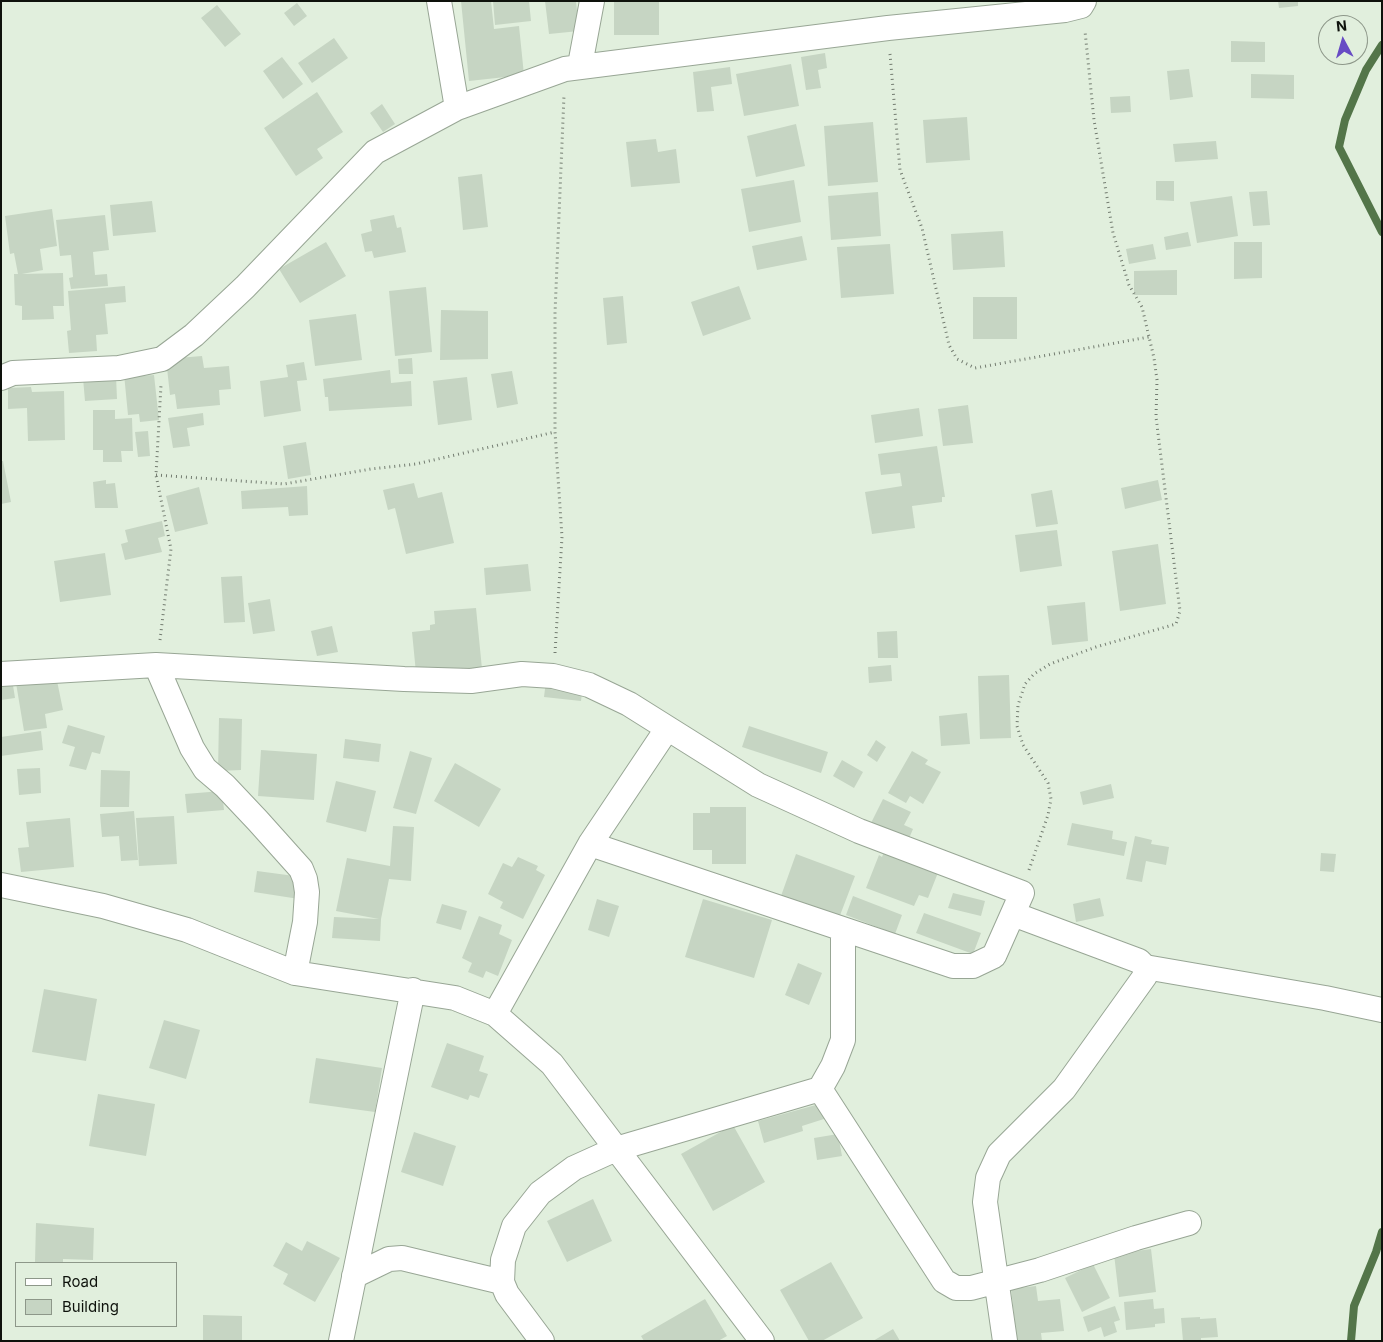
<!DOCTYPE html>
<html>
<head>
<meta charset="utf-8">
<style>
	body { margin:0 }
	#map { position:relative; width:1383px; height:1342px; overflow:hidden; background:#e1efdd; font-family:Inter,sans-serif }
	canvas { display:block }
	.frame { position:absolute; inset:0; border:2px solid #0e120c; pointer-events:none }
	.legend { position:absolute; left:15px; top:1262px; width:162px; height:65px; box-sizing:border-box; background:#e1efdd; border:1px solid #8d9789; margin:0; padding:6px 9px; list-style:none; font-size:15px; color:#0e120c }
	.legend li { display:flex; align-items:center; gap:10px; height:25px }
	.legend b { width:25px; border:1px solid #8d9789 }
	.north { position:absolute; left:1318px; top:15px; width:50px; height:50px; box-sizing:border-box; background:#e1efdd; border:1px solid #8d9789; border-radius:50%; rotate:354deg; font-size:14px; font-weight:700; line-height:20px; text-align:center; color:#0e120c }
	.north::after { content:''; display:block; margin:auto; width:18px; height:22px; background:#674bc4; clip-path:polygon(50% 0,100% 100%,50% 72%,0 100%) }
</style>
</head>
<body>
<div id="map">
<canvas width="1383" height="1342"></canvas>
<div class="frame"></div>
<ul class="legend">
<li><b style="height:6px;background:#fff"></b>Road</li>
<li><b style="height:14px;background:#c6d5c3"></b>Building</li>
</ul>
<div class="north">N</div>
</div>
<script>
const ctx = document.querySelector('canvas').getContext('2d');
ctx.lineJoin = 'round';
const toPath = rows => new Path2D(rows.map(r => 'M' + r).join(''));
function strokePath(path, color, width, dash) { ctx.strokeStyle = color; ctx.lineWidth = width; ctx.lineCap = dash ? 'butt' : 'round'; ctx.setLineDash(dash || []); ctx.stroke(path); }
function fill(path, color) { ctx.fillStyle = color; ctx.fill(path, 'evenodd'); }
const stream = toPath([
	[1382,45,1366,70,1345,120,1339,147,1382,232],
	[1351,1341,1354,1306,1376,1252,1382,1232]
]);
const building = toPath([
	[461,1,491,1,494,29,519,26,524,75,469,81],
	[493,1,529,1,531,21,495,25],
	[545,1,576,1,579,31,549,34],
	[614,1,659,1,659,35,614,35],
	[1278,1,1298,1,1298,6,1279,8],
	[297,3,307,16,294,26,284,13],
	[217,5,241,34,225,47,201,18],
	[334,38,348,58,312,83,298,63],
	[1231,41,1265,42,1265,62,1231,62],
	[825,53,827,68,818,70,821,88,806,90,801,57],
	[282,57,303,84,283,99,263,71],
	[791,64,799,106,744,116,736,74],
	[730,67,732,84,711,87,714,111,697,112,693,72],
	[1189,69,1193,97,1170,100,1167,71],
	[1251,74,1294,75,1294,99,1251,98],
	[317,92,343,132,317,149,323,158,296,176,264,128],
	[1130,96,1131,112,1111,113,1110,97],
	[382,104,395,124,383,132,370,113],
	[967,117,970,160,926,163,923,120],
	[873,122,878,182,828,186,824,126],
	[796,124,805,166,756,177,747,136],
	[656,139,658,152,676,149,680,183,631,187,626,142],
	[1216,141,1218,159,1175,162,1173,144],
	[482,174,488,227,463,230,458,177],
	[794,180,801,222,749,232,741,189],
	[1156,181,1174,181,1174,201,1156,200],
	[1267,191,1270,225,1253,226,1249,192],
	[878,192,881,236,831,240,828,196],
	[1232,196,1238,236,1197,243,1190,202],
	[152,201,156,232,113,236,110,205],
	[52,209,57,246,40,249,43,270,22,274,63,273,64,306,53,306,54,319,22,320,22,306,15,305,14,274,18,274,14,253,10,254,5,216],
	[105,215,109,250,93,252,95,275,107,274,108,286,71,289,69,278,73,277,71,255,60,256,56,220],
	[394,215,397,228,401,227,406,252,374,258,372,251,365,252,361,234,372,231,370,220],
	[1003,231,1005,267,953,270,951,234],
	[1188,232,1191,246,1166,250,1164,237],
	[802,236,807,260,757,270,752,246],
	[326,242,346,276,300,303,279,269],
	[1234,242,1262,242,1262,278,1234,279],
	[890,244,894,294,841,298,837,247],
	[1153,244,1156,259,1129,264,1126,249],
	[1177,270,1177,295,1134,295,1134,271],
	[125,286,126,302,105,304,108,334,96,335,97,351,69,353,67,331,71,330,68,291],
	[739,286,751,319,703,336,691,302],
	[426,287,432,352,395,356,389,291],
	[623,296,627,343,607,345,603,298],
	[973,297,1017,297,1017,339,973,339],
	[441,310,488,311,488,359,440,360],
	[356,314,362,360,315,366,309,320],
	[202,356,204,368,229,366,231,389,219,390,220,405,177,409,175,394,170,395,166,359],
	[412,358,413,374,399,374,398,359],
	[304,362,307,380,297,381,301,411,264,417,260,381,288,377,286,365],
	[390,370,391,383,411,381,412,406,329,411,328,397,325,397,323,379],
	[512,371,518,404,497,408,491,374],
	[138,372,139,376,154,375,159,420,140,422,139,414,128,415,124,374],
	[116,376,117,399,85,401,83,378],
	[467,377,472,420,438,425,433,381],
	[31,387,32,392,64,391,65,440,28,441,27,408,8,409,8,388],
	[968,405,973,443,943,446,938,409],
	[919,408,923,436,875,443,871,415],
	[93,410,115,410,115,419,132,418,133,451,121,451,122,462,103,462,103,450,93,450],
	[203,413,204,425,187,428,190,446,173,448,168,418],
	[148,431,150,456,138,457,135,432],
	[306,442,311,475,288,479,283,446],
	[937,446,945,497,942,497,942,502,912,506,915,528,872,534,865,492,902,486,900,473,881,475,878,454],
	[1,461,3,461,11,502,1,504],
	[106,480,106,484,115,483,118,508,95,508,93,482],
	[1158,480,1162,500,1125,509,1121,488],
	[414,483,418,498,442,492,454,543,406,554,395,508,388,510,383,490],
	[307,486,308,515,289,516,288,507,242,509,241,491],
	[199,487,208,524,175,532,166,496],
	[1052,490,1058,524,1036,527,1031,494],
	[162,521,165,536,158,538,162,552,125,560,121,544,128,542,125,530],
	[1057,530,1062,566,1020,572,1015,535],
	[1158,544,1166,604,1120,611,1112,551],
	[105,553,111,595,60,602,54,561],
	[528,564,531,591,486,595,484,568],
	[242,576,245,622,224,623,221,577],
	[270,599,275,631,253,634,248,603],
	[1085,602,1088,641,1052,645,1047,606],
	[476,608,482,669,416,673,412,632,430,630,430,625,435,624,434,611],
	[332,626,338,652,317,656,311,631],
	[897,631,898,658,878,658,877,632],
	[891,665,892,681,869,683,868,667],
	[1009,675,1011,738,980,739,978,676],
	[56,676,63,710,45,714,47,728,24,731,16,683],
	[12,679,15,698,1,700,1,680],
	[546,681,583,685,581,701,544,697],
	[967,713,970,744,941,746,939,716],
	[219,718,242,719,241,770,218,771],
	[68,725,105,736,100,754,92,752,86,770,69,766,75,747,62,743],
	[749,726,828,752,821,773,742,747],
	[41,731,43,750,1,756,1,737],
	[345,739,381,744,379,762,343,758],
	[876,740,886,747,877,762,867,755],
	[261,750,317,754,314,800,258,796],
	[410,751,432,758,416,814,393,808],
	[912,751,928,760,925,764,941,772,923,804,910,796,906,803,888,793],
	[842,760,863,772,854,788,833,776],
	[455,763,501,789,479,827,434,801],
	[40,768,41,793,19,795,17,769],
	[101,770,130,771,129,807,100,807],
	[336,781,376,791,366,832,326,822],
	[1111,784,1114,798,1083,805,1080,792],
	[222,791,224,810,187,813,185,794],
	[883,799,911,812,904,825,913,829,907,843,869,827],
	[710,807,746,807,746,864,712,864,712,850,693,850,693,813,710,813],
	[134,811,138,860,121,861,119,836,102,837,100,814],
	[174,816,177,864,139,866,136,818],
	[70,818,74,867,21,872,18,848,29,847,26,822],
	[1072,823,1113,831,1112,839,1127,842,1124,856,1067,845],
	[393,826,414,827,411,881,389,879,381,919,380,941,332,938,334,917,379,919,336,911,347,858,390,866],
	[1135,836,1152,840,1151,844,1169,847,1166,865,1146,861,1142,882,1126,879],
	[887,844,941,865,928,898,919,895,914,906,866,888,879,855,882,857],
	[1321,853,1336,854,1334,872,1320,871],
	[796,854,855,876,839,918,781,896],
	[518,857,538,866,536,870,545,875,523,919,500,908,503,902,488,894,503,863,512,867],
	[257,871,302,877,299,899,254,892],
	[953,893,985,901,981,916,948,908],
	[853,896,902,915,895,934,846,915],
	[1100,898,1104,916,1076,922,1073,904],
	[597,899,619,906,609,937,588,930],
	[703,899,772,920,754,978,685,957],
	[442,904,467,911,461,930,436,923],
	[924,913,981,933,973,954,916,933],
	[479,916,502,925,499,934,512,940,498,976,486,971,483,978,468,972,472,963,462,958],
	[798,963,822,973,809,1005,785,995],
	[44,989,97,999,86,1061,32,1052],
	[164,1020,200,1030,186,1079,149,1068],
	[447,1043,484,1056,479,1071,488,1074,479,1098,470,1095,468,1100,431,1087],
	[316,1058,382,1068,375,1112,309,1103],
	[98,1094,155,1104,146,1156,89,1146],
	[823,1103,827,1118,802,1126,803,1131,764,1143,758,1121],
	[733,1125,765,1182,713,1211,681,1154],
	[414,1132,456,1146,443,1186,401,1172],
	[838,1134,842,1156,817,1160,814,1138],
	[593,1199,612,1241,567,1262,547,1221],
	[36,1223,94,1228,93,1260,63,1259,63,1263,35,1262],
	[307,1241,340,1258,315,1302,283,1284,288,1274,273,1266,286,1242,302,1251],
	[1151,1249,1156,1292,1119,1297,1114,1254],
	[831,1262,863,1318,822,1341,809,1341,780,1290],
	[1093,1264,1110,1298,1082,1312,1065,1278],
	[1036,1286,1038,1301,1060,1299,1064,1331,1041,1333,1042,1341,1017,1341,1011,1289],
	[705,1299,727,1336,718,1341,644,1341,641,1336],
	[1153,1299,1154,1309,1164,1308,1165,1323,1155,1324,1155,1327,1126,1330,1124,1302],
	[1115,1306,1120,1320,1114,1322,1117,1332,1104,1337,1101,1327,1088,1332,1083,1317],
	[203,1315,242,1316,242,1341,203,1341],
	[1200,1317,1200,1319,1216,1318,1218,1337,1201,1338,1201,1341,1183,1341,1181,1318],
	[893,1329,900,1341,873,1341]
]);
const path = toPath([
	[890,54,900,170,922,228,949,345,957,359,975,368,1149,337],
	[156,475,284,484,371,469,416,464,555,432],
	[160,640,171,549,156,475,161,385],
	[555,653,562,537,555,432,555,313,564,95],
	[1029,870,1048,815,1051,799,1048,783,1023,745,1017,726,1018,705,1025,684,1034,674,1050,664,1096,647,1176,624,1180,611,1156,417,1157,380,1154,358,1142,307,1129,285,1113,233,1094,120,1085,31]
]);
const minor = toPath([
	[439,1,457,108],
	[580,65,592,1],
	[1,378,13,373,119,368,162,359,194,335,245,287,375,152,457,108,565,69,888,28,1065,10,1081,6,1084,1],
	[156,665,192,748,205,769,225,786,258,821,301,869,305,879,307,892,305,922,295,973],
	[1,674,156,665,404,679,471,681,522,674,553,676,589,685,629,704,758,785,859,831,1022,893,994,956,973,966,953,966,590,844],
	[1,885,103,906,187,930,295,973,455,998,495,1014,552,1064,762,1341],
	[1145,967,1325,998,1382,1010],
	[495,1014,590,844,667,729],
	[820,1089,944,1281,956,1288,971,1288,1040,1270,1136,1238,1189,1223],
	[354,1276,389,1259,402,1258,502,1282],
	[341,1341,413,990],
	[542,1341,507,1294,502,1282,503,1260,514,1226,540,1193,574,1168,616,1149,820,1089,833,1066,843,1040,843,930],
	[1005,1341,985,1202,988,1178,999,1154,1064,1089,1145,976,1145,967,1139,961,1013,914]
]);
strokePath(stream, '#537549', 8);
fill(building, '#c6d5c3');
strokePath(minor, '#98a695', 26);
strokePath(path, '#737c70', 3, [1, 4]);
strokePath(minor, '#fff', 24);
</script>
</body>
</html>
